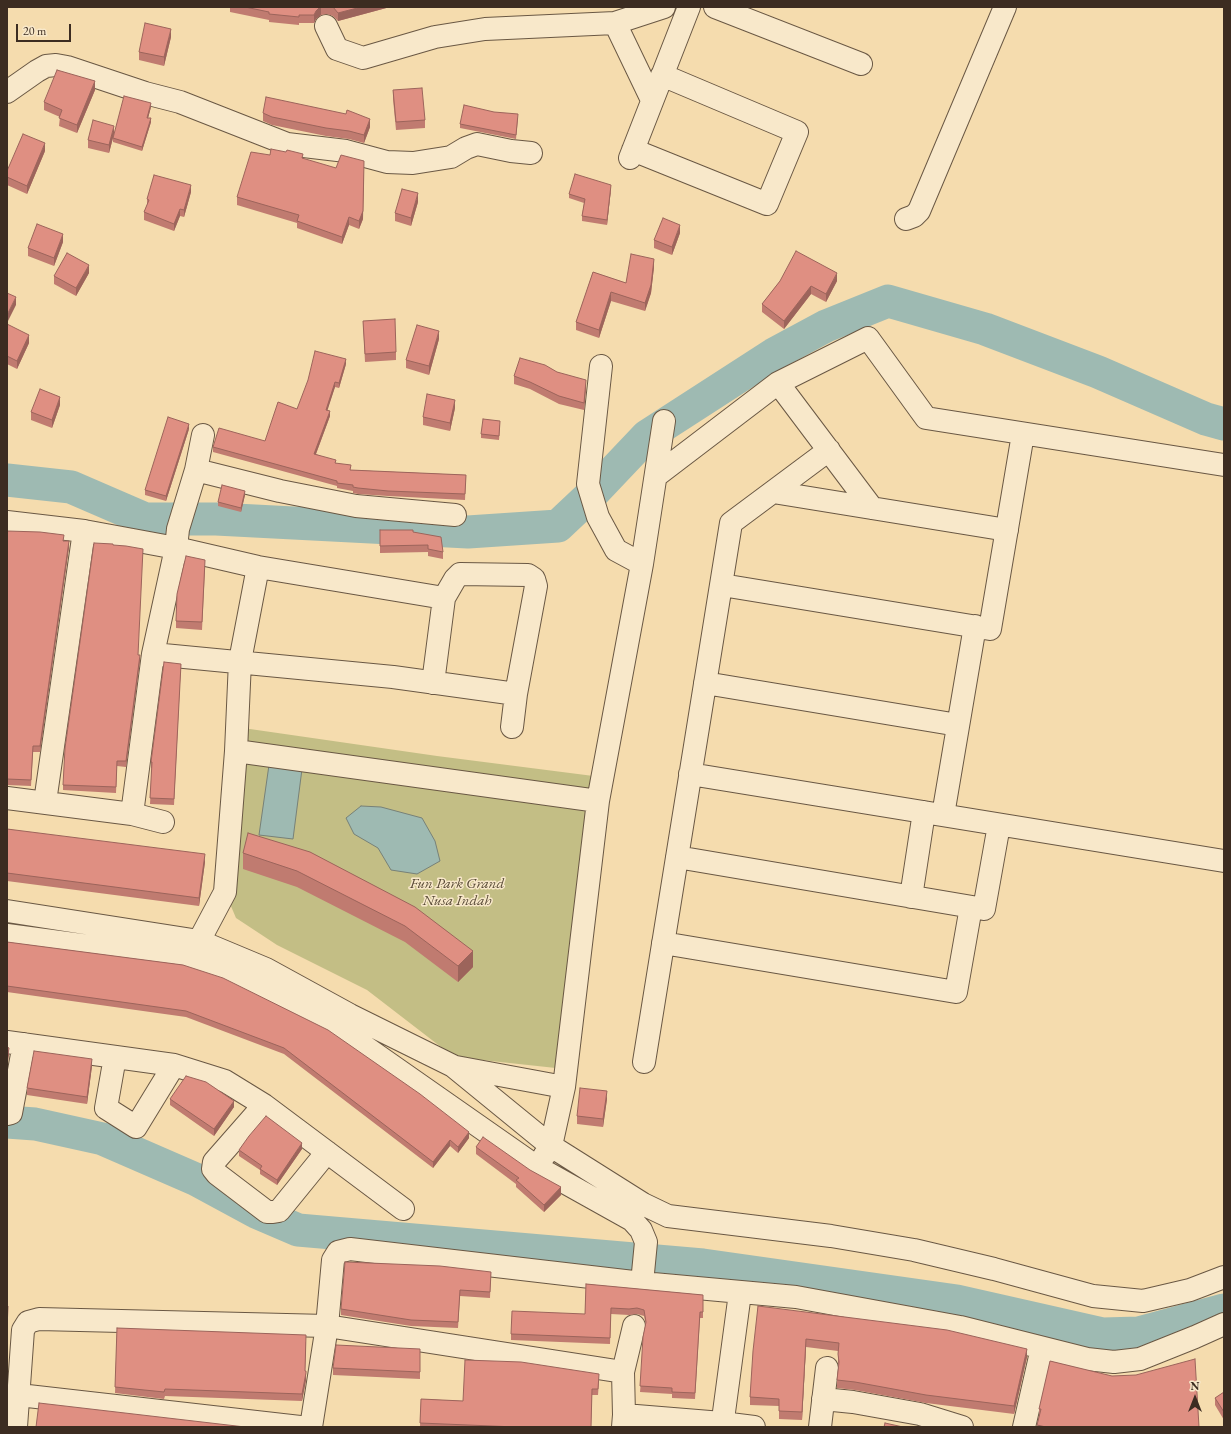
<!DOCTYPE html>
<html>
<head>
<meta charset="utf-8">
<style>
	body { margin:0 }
	#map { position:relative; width:1231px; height:1434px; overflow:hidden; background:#f5dcae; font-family:"EB Garamond",serif }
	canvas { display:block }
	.frame { position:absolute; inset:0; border:8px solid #3c2c21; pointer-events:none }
	.north { position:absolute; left:1175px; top:1378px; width:40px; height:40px; -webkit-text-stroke:3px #f8e8ca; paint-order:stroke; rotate:0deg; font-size:11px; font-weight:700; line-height:16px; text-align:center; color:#3c2c21 }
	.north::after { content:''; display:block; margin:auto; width:14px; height:18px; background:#3c2c21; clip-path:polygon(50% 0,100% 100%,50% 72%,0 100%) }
	.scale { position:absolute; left:16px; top:24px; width:55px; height:18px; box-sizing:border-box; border:2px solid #3c2c21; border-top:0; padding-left:5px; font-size:12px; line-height:14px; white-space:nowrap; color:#3c2c21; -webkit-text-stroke:3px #f8e8ca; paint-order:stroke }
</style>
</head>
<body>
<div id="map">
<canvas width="1231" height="1434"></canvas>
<div class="frame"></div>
<div class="north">N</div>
<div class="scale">20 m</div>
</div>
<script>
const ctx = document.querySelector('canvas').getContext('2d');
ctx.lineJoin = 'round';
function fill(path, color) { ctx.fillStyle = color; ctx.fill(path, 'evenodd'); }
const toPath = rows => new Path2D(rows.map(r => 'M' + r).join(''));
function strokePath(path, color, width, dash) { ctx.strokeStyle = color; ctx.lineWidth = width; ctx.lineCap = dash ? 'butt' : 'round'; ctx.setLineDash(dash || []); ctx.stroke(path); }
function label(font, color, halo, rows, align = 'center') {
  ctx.font = font + ' "EB Garamond",serif'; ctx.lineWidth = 3; ctx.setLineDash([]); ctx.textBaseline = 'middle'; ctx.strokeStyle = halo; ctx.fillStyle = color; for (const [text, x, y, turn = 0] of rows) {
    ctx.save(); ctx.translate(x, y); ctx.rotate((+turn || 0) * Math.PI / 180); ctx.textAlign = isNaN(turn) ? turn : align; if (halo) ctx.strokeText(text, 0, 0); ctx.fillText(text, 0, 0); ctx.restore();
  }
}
const green = toPath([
	[243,728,437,756,609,778,565,1069,454,1057,367,990,277,945,236,918,225,892]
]);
const water = toPath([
	[269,765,302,769,293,839,259,835,269,765],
	[361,806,381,807,422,818,435,841,440,861,417,874,391,870,378,848,354,834,346,818,361,806]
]);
const river = toPath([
	[7,480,71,487,145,519,216,519,468,532,558,526,592,494,647,436,774,354,826,326,888,301,985,329,1098,372,1206,419,1224,424],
	[7,1122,35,1124,103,1139,195,1179,256,1212,298,1230,703,1265,957,1301,1103,1334,1139,1333,1224,1310]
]);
const minor = toPath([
	[715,7,861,64],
	[615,23,652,100],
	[326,26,337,49,363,58,435,37,485,29,615,23,664,7],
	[7,92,37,71,46,66,56,65,67,67,145,93,180,102,287,144,346,151,387,162,413,163,451,157,466,148,477,144,511,151,531,153],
	[633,150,767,204,797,132,662,75],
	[630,158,689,7],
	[906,219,914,216,919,211,1005,7],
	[601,366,588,484,598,517,616,550,642,564],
	[778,383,872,508],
	[196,470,280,491,356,506,455,515],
	[656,476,778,383,868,338,926,418,1224,465],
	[773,492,1007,530],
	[7,522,84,531,176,548,258,567,444,598,455,579,460,574,528,575,534,579,536,586,516,694,512,727],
	[722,585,990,629,1023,434],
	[153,654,393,677,516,694],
	[433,683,444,598],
	[705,683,958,725],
	[236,751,598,801],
	[690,774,1224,861],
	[7,798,132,814,163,822],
	[45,802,84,531],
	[132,814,153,654,176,548,178,529,196,470,203,435],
	[943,815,975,626],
	[677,857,984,909,999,825],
	[911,897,924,812],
	[7,911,199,941,266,969,350,1015,453,1066,551,1146,643,1204,668,1216,831,1236,914,1250,994,1269,1093,1296,1143,1301,1190,1290,1224,1277],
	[7,935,186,959,228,972,334,1025,537,1167,632,1220,641,1230,646,1242,642,1283,796,1297,960,1327,1087,1359,1114,1362,1140,1359,1195,1337,1224,1324],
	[199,941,225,892,236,751,240,661,258,567],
	[663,943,956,992,971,907],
	[7,1042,174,1065,225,1081,264,1105,403,1209],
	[115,1057,106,1108,136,1127,174,1065],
	[644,1062,731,523,829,450],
	[456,1067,564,1087],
	[264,1105,214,1162,213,1169,217,1174,267,1212,273,1212,279,1211,327,1152],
	[7,1114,11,1113,24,1044],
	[544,1156,551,1146,564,1087,598,801,642,564,664,421],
	[19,1395,300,1427],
	[823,1399,853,1402,920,1414,962,1427],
	[624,1415,722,1423,754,1427],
	[16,1427,23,1330,28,1322,39,1319,327,1326,623,1372],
	[311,1427,327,1326,333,1260,338,1252,350,1249,642,1283],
	[623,1427,624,1415,623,1372,634,1326],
	[722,1427,740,1293],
	[820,1427,827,1368],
	[1024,1427,1042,1348]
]);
const wall = toPath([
	[230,7,390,7,338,21,333,16,327,14,321,15,316,19,314,23,299,23,299,25,269,22,269,20,230,12],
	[171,37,164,66,139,60,139,52],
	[95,90,77,133,59,126,60,117,44,110,44,102],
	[393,90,425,120,425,128,396,130,393,99],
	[151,107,148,118,151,122,142,151,113,142,113,138],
	[263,113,370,127,364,143,349,139,326,136,272,125,263,121],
	[518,118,516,139,460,128,460,124],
	[114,134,109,153,88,148,88,140],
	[45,151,27,194,7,185,7,171],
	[270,155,303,158,363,219,359,229,349,225,342,244,297,228,297,223,237,205,237,197],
	[611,189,607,225,582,221,582,216,584,203,569,198,569,194],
	[191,192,184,217,180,216,174,231,144,220,144,212,147,205,147,199],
	[418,202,411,226,395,221,395,213],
	[680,233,672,255,654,248,654,240],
	[63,242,54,266,28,256,28,248],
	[654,267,651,293,645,311,611,301,599,338,576,330,576,322,593,272,626,283],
	[89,273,76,296,54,284,54,276],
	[780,281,837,281,826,302,811,294,784,329,762,312,762,304],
	[363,321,396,352,396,360,365,362],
	[7,324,29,343,17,369,7,364],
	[439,339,429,375,406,368,406,360],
	[346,364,339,388,335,387,327,410,330,416,316,454,351,470,466,475,465,500,388,496,358,494,353,493,353,491,337,488,337,486,213,452,213,447,265,441,297,409],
	[557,372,586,387,584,410,559,404,530,389,514,384,514,376],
	[60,405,52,428,31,420,31,412],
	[455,408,450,431,423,425,423,417],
	[500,425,499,440,481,438,481,434],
	[189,429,166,501,145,495,145,490],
	[245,495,241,512,218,506,218,502],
	[380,530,413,532,443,552,443,559,428,556,428,552,380,553],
	[7,531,64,541,69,547,40,752,33,752,31,786,7,785],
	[205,568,202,630,176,628,176,621],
	[138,655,140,660,126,767,117,766,116,793,63,790,63,785],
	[181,664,174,805,150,804,152,768,151,768,151,762],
	[7,829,205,862,199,906,7,881],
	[310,852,473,967,458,982,405,942,297,887,243,869,243,853],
	[7,942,183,965,469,1138,458,1153,450,1146,433,1168,284,1054,186,1017,7,992],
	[92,1066,87,1104,27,1095,27,1088],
	[170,1099,234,1107,214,1136,170,1105],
	[607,1099,603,1127,577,1124,577,1116],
	[476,1147,561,1195,544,1212,516,1187,516,1184,476,1154],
	[302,1149,277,1185,260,1174,260,1170,239,1156,239,1150],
	[491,1272,490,1298,460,1296,458,1328,411,1326,341,1315,341,1309],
	[586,1284,703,1295,703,1318,700,1318,695,1399,672,1398,672,1394,640,1392,646,1325,644,1316,637,1314,629,1315,611,1314,610,1344,511,1340,511,1334,585,1314],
	[758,1306,1027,1357,1014,1414,926,1403,855,1390,837,1388,837,1380,839,1367,838,1362,838,1351,806,1347,802,1420,779,1419,779,1406,750,1405,750,1397],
	[117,1328,306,1342,305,1371,306,1371,306,1380,302,1401,165,1396,164,1399,115,1393],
	[420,1355,420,1379,333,1375,333,1368],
	[599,1381,598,1395,592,1395,591,1427,420,1427,421,1399,463,1401],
	[1224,1392,1224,1420,1215,1405,1215,1398],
	[1039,1409,1199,1427,1037,1427,1039,1416]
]);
const shadedWall = toPath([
	[320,7,321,7,321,15,316,19,314,23,314,15,316,11],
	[361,7,390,7,338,21,338,13],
	[171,29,171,37,164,66,164,57],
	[95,81,95,90,77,133,77,125],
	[151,103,151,107,147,122,147,118],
	[151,118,151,122,142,151,142,147],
	[370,119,370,127,364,143,364,135],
	[114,126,114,134,109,153,109,145],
	[45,143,45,151,27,194,27,186],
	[364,169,363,219,359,229,359,221],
	[191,185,191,192,184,217,184,210],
	[611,185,611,189,607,225,607,220],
	[418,193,418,202,411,226,411,218],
	[180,209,180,216,174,231,174,224],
	[349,217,349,225,342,244,342,237],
	[680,225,680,233,672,255,672,247],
	[63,234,63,242,54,266,54,258],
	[654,259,654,267,651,293,645,311,645,303],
	[89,265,89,273,76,296,76,288],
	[837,273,837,281,826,302,826,294],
	[811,286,811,294,784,329,784,321],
	[611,292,611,301,599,338,599,330],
	[16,297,16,305,7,323,7,315],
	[439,331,439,339,429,375,429,366],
	[29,335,29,343,17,369,17,361],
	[346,359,346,364,339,388,339,383],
	[586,380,586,387,584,410,584,403],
	[335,382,335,387,326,415,326,410],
	[60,397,60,405,52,428,52,420],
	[455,400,455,408,450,431,450,423],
	[330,411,330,416,314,459,314,454],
	[189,424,189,429,166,501,166,496],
	[245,491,245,495,241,512,241,508],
	[69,541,69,547,40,752,40,746],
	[140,655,140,660,126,767,126,761],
	[205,854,205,862,199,906,199,898],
	[473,951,473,967,458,982,458,966],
	[9,1048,9,1055,7,1067,7,1060],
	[92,1059,92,1066,87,1104,87,1097],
	[607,1091,607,1099,603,1127,603,1119],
	[234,1101,234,1107,214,1136,214,1129],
	[469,1132,469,1138,458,1153,458,1147],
	[450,1140,450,1146,433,1168,433,1162],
	[302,1143,302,1149,277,1185,277,1180],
	[561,1187,561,1195,544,1212,544,1205],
	[806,1339,806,1347,802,1420,802,1412],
	[1027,1349,1027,1357,1014,1414,1014,1406],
	[306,1373,306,1380,302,1401,302,1394]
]);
const building = toPath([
	[245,7,320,7,316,11,314,15,299,15,299,17,269,14,269,12,245,7],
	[331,7,361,7,338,13,333,7,331,7],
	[145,23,171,29,164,57,139,52,145,23],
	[57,70,95,81,77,125,59,118,62,110,44,102,57,70],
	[422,88,425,120,396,122,393,90,422,88],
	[124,96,151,103,147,118,151,118,142,147,113,138,124,96],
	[266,97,346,114,347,110,370,119,364,135,349,131,326,128,272,117,263,113,266,97],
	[464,105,494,112,518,114,516,135,460,124,464,105],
	[93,120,114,126,109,145,88,140,93,120],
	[23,134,45,143,27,186,7,177,7,171,23,134],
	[271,149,286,152,287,150,303,154,302,158,336,168,341,155,364,161,363,211,359,221,349,217,342,237,297,221,299,215,237,197,251,152,270,155,271,149],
	[575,174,611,185,607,220,582,216,585,199,569,194,575,174],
	[154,175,191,185,184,210,180,209,174,224,144,212,149,200,147,199,154,175],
	[402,189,418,193,411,218,395,213,402,189],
	[663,218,680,225,672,247,654,240,663,218],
	[37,224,63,234,54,258,28,248,37,224],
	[796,251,837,273,826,294,811,286,784,321,762,304,780,281,796,251],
	[67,253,89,265,76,288,54,276,67,253],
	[631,254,654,259,651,285,645,303,611,292,599,330,576,322,593,272,626,283,631,254],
	[7,293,16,297,7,315,7,293],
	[395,319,396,352,365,354,363,321,395,319],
	[7,324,29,335,17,361,7,356,7,324],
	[417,325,439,331,429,366,406,360,417,325],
	[315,351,346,359,339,383,335,382,326,410,330,411,314,454,336,460,335,463,351,465,350,470,466,475,465,494,388,491,358,488,353,487,353,485,337,483,337,481,213,447,219,428,265,441,278,402,297,409,308,380,315,351],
	[520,358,545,365,557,372,586,380,584,403,559,396,530,382,514,376,520,358],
	[40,389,60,397,52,420,31,412,40,389],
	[427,394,455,400,450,423,423,417,427,394],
	[168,417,189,424,166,496,145,490,168,417],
	[483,419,500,421,499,436,481,434,483,419],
	[222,485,245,491,241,508,218,502,222,485],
	[380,530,413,530,413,532,441,537,443,552,428,549,428,545,380,546,380,530],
	[7,531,40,532,64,535,63,541,69,541,40,746,33,746,31,780,7,779,7,531],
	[94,543,113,544,113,545,126,546,143,549,138,655,140,655,126,761,117,761,116,787,63,785,65,748,94,543],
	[186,556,205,560,202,622,176,621,177,594,186,556],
	[164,662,181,664,174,799,150,798,152,762,151,762,164,662],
	[7,829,205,854,199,898,7,873,7,829],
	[248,833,310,852,415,907,473,951,458,966,405,926,297,871,243,853,248,833],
	[7,942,183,965,223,978,328,1030,420,1094,469,1132,458,1147,450,1140,433,1162,284,1048,186,1011,7,986,7,942],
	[7,1047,9,1048,7,1060,7,1047],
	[34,1051,92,1059,87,1097,27,1088,34,1051],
	[186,1076,206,1082,234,1101,214,1129,170,1099,186,1076],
	[580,1088,607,1091,603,1119,577,1116,580,1088],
	[266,1116,302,1143,277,1180,260,1169,262,1166,239,1150,249,1136,266,1116],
	[483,1137,530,1170,561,1187,544,1205,516,1180,519,1178,476,1147,483,1137],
	[345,1262,440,1266,491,1272,490,1292,460,1290,458,1322,411,1320,341,1309,345,1262],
	[586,1284,703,1295,703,1312,700,1312,695,1393,672,1392,672,1388,640,1386,643,1337,646,1322,644,1310,637,1308,629,1309,611,1308,610,1338,511,1334,512,1311,585,1314,586,1284],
	[7,1305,8,1306,7,1329,7,1305],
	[758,1306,947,1330,1027,1349,1014,1406,926,1395,855,1382,837,1380,839,1362,838,1354,839,1343,806,1339,802,1412,779,1411,779,1399,750,1397,753,1351,758,1306],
	[117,1328,306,1335,305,1371,306,1371,306,1373,302,1394,165,1389,164,1392,115,1387,117,1328],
	[336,1345,420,1349,420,1372,333,1368,336,1345],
	[1195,1359,1199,1427,1046,1427,1037,1425,1041,1409,1039,1409,1050,1361,1112,1376,1136,1375,1195,1359],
	[465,1360,521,1362,599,1374,598,1389,592,1389,591,1427,516,1427,420,1423,421,1399,463,1401,465,1360],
	[1224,1392,1224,1412,1215,1398,1224,1392],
	[39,1403,245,1427,36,1427,39,1403],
	[885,1423,903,1427,884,1427,885,1423]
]);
const parkNames = [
	["Fun Park Grand",457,884],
	["Nusa Indah",457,901]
];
fill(green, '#c3be85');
fill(water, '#9ebab2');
strokePath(water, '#778178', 1);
strokePath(river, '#9ebab2', 33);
strokePath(minor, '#6a5844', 24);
strokePath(minor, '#f8e8ca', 22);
fill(wall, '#c07b70');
fill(shadedWall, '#9c645b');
fill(building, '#df8f82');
strokePath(building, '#9c645b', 1);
label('italic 15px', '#574935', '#f8e8ca', parkNames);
</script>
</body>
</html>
